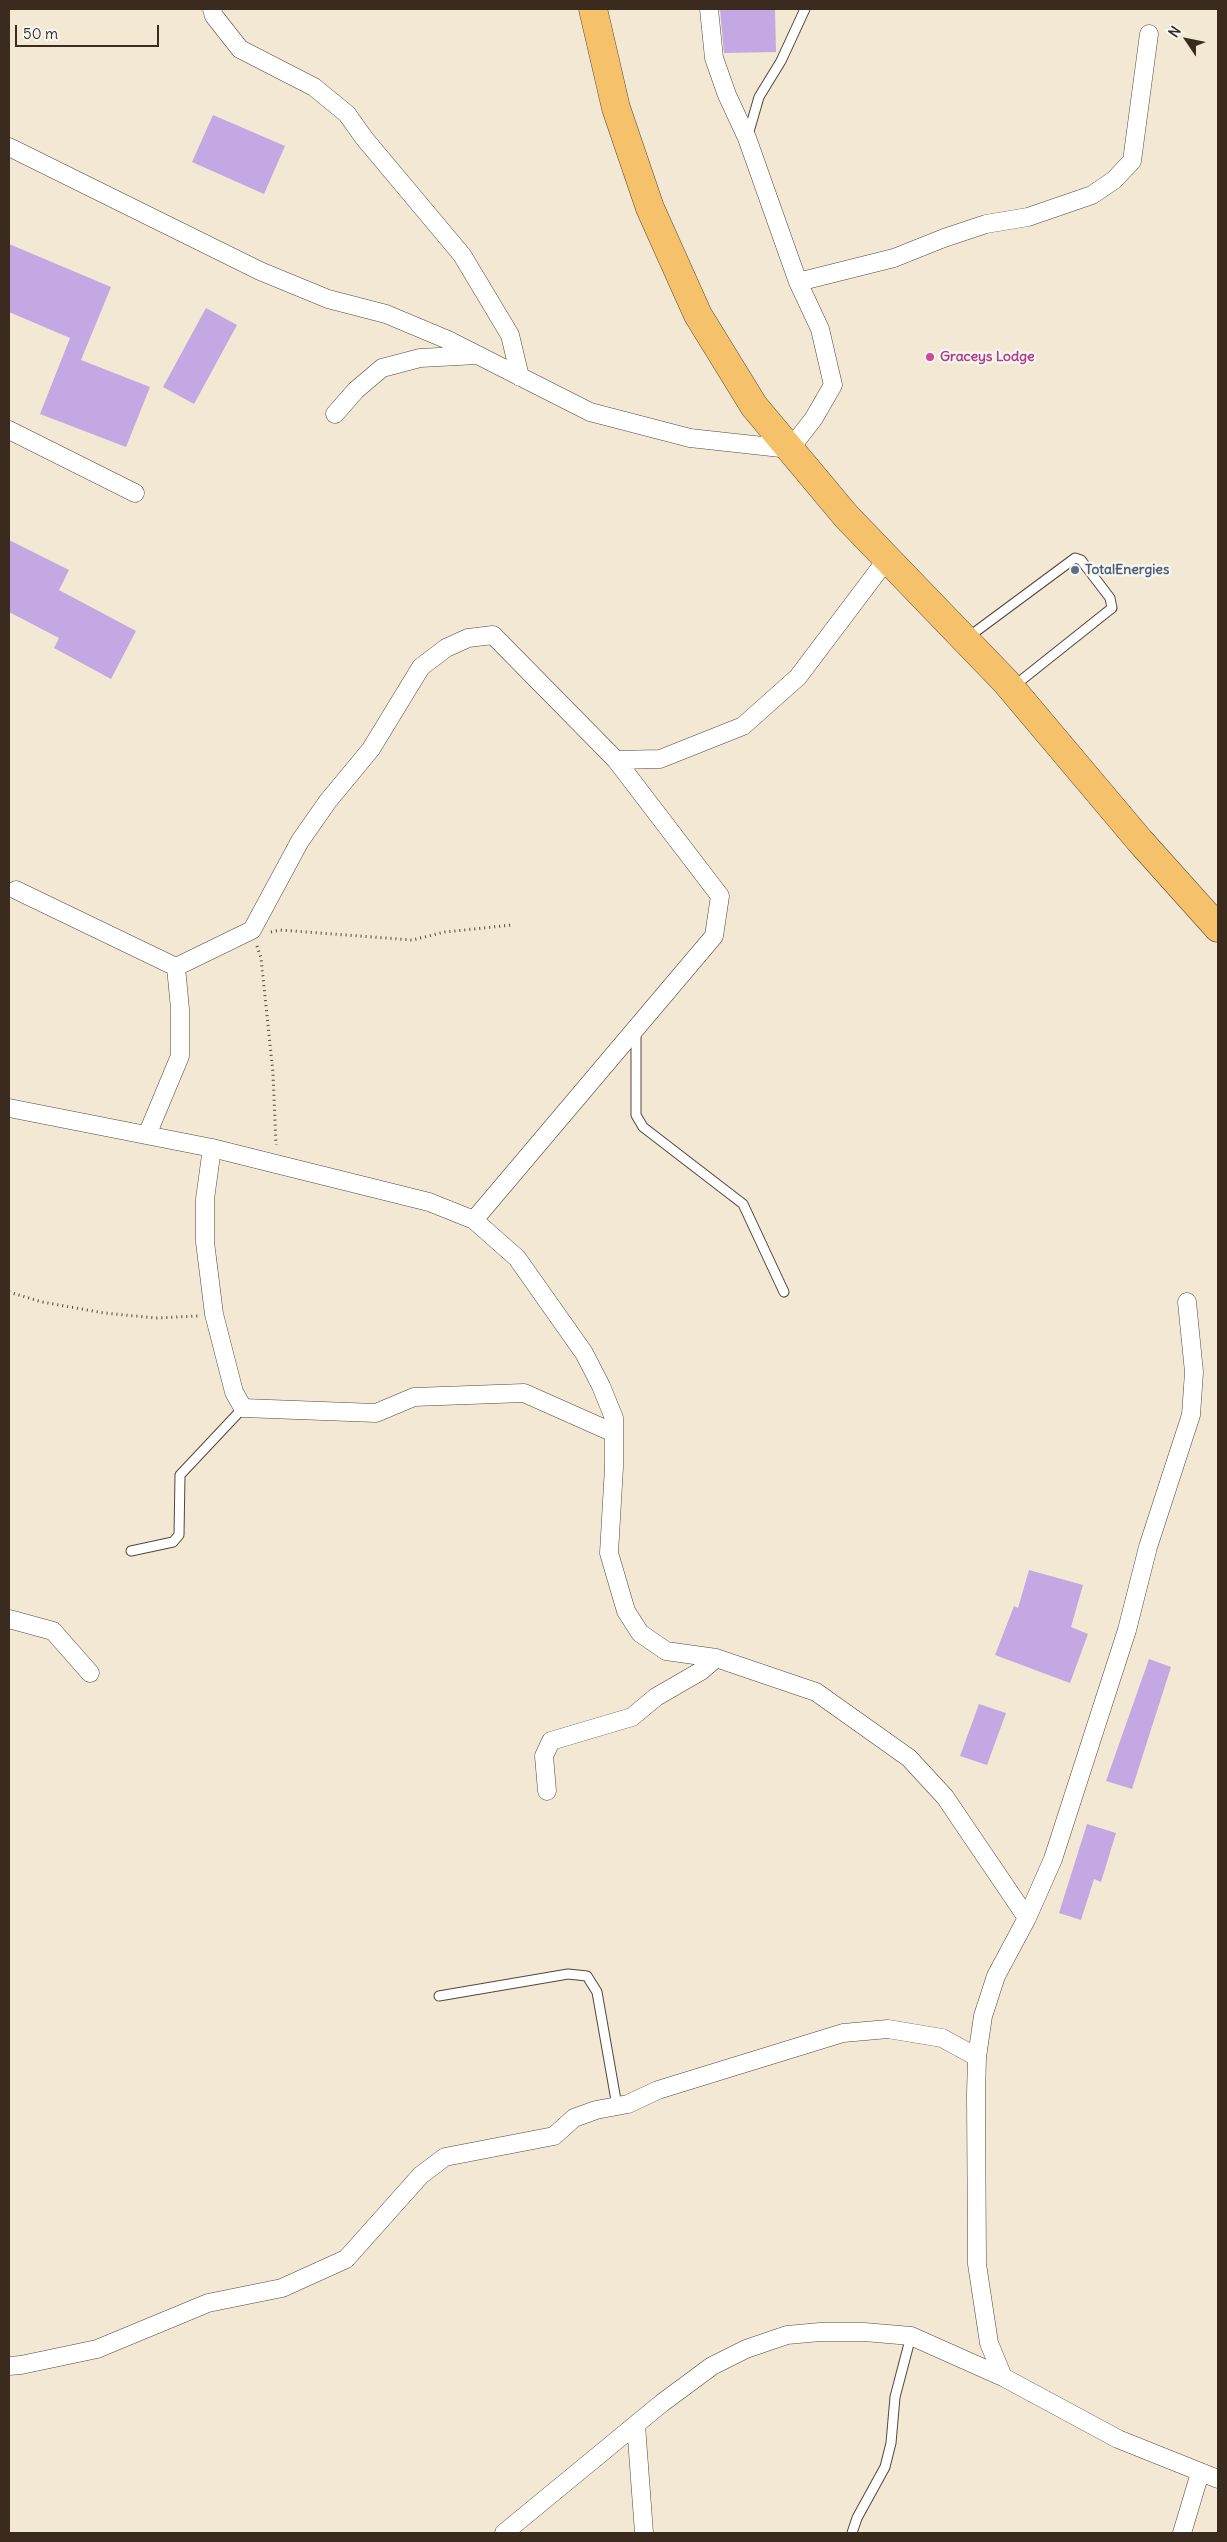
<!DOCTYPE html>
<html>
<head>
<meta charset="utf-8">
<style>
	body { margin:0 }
	#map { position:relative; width:1227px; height:2542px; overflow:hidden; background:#f2e8d3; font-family:Delius,sans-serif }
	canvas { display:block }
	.frame { position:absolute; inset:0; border:10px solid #3b2a1e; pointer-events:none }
	.north { position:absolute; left:1162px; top:15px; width:50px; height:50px; -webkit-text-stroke:4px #f6f6f2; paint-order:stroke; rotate:304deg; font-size:14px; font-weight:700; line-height:20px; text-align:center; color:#3b2a1e }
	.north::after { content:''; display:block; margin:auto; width:18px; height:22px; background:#3b2a1e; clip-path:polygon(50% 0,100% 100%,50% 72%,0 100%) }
	.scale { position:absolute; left:15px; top:25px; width:144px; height:22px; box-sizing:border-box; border:2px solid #3b2a1e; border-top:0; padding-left:6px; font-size:15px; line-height:18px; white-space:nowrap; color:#3b2a1e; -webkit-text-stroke:4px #f6f6f2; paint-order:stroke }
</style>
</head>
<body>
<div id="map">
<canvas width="1227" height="2542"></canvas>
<div class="frame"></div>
<div class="north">N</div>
<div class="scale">50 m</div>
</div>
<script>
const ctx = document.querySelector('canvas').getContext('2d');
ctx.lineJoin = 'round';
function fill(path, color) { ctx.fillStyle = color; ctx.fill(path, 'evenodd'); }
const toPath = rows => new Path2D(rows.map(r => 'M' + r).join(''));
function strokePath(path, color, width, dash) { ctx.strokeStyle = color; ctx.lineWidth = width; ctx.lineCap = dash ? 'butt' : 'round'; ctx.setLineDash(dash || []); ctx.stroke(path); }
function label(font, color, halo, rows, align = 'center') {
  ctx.font = font + ' Delius,sans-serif'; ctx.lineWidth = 4.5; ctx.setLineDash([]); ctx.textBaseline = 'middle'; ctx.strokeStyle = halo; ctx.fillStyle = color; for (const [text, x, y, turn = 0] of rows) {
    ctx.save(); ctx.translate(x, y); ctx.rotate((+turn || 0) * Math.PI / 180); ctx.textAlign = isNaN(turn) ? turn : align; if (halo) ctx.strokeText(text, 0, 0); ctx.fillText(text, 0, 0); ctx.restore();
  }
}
const building = toPath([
	[720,9,775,9,776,52,724,53],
	[213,115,285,146,264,194,192,162],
	[9,244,111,287,81,360,150,387,126,447,40,414,70,338,9,312],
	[206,308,237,325,194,404,163,387],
	[9,540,69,570,59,590,136,631,111,679,54,648,59,638,9,612],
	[1029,1570,1083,1585,1071,1627,1088,1634,1070,1683,995,1655,1014,1606,1018,1608],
	[1149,1659,1171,1667,1132,1789,1106,1781],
	[979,1704,1006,1713,987,1765,960,1756],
	[1087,1824,1116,1833,1101,1882,1094,1879,1081,1920,1059,1913]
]);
const path = toPath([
	[271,932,280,930,412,940,445,932,512,925],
	[257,946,261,958,273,1073,276,1145],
	[9,1292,42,1302,104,1313,156,1318,198,1316]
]);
const service = toPath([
	[748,135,759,97,781,61,805,9],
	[967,638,1075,558,1081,560,1110,598,1112,608,1014,686],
	[636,1032,636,1115,643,1127,743,1204,784,1292],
	[131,1551,173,1542,179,1535,180,1475,243,1408],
	[439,1996,568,1974,587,1976,597,1992,617,2106],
	[852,2533,857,2518,885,2467,891,2443,895,2397,911,2336]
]);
const minor = toPath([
	[212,9,214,16,240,49,314,87,347,114,364,138,462,255,510,335,520,377],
	[9,147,260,271,328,299,386,314,448,340,590,412,690,438,790,449,814,418,833,385,820,329,798,282,747,138,727,95,714,58,709,9],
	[798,282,894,258,944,238,986,224,1028,217,1092,195,1114,180,1132,161,1149,34],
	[335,414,356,390,382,368,420,358,477,355],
	[9,430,135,493],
	[616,760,660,759,743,726,798,677,887,559],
	[16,890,176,967,180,1009,180,1056,147,1135],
	[176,967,252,930,300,841,328,801,371,749,421,667,446,648,468,638,493,635,616,760,720,896,714,936,474,1220],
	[9,1108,212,1148,276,1164,429,1202,474,1220,517,1258,584,1353,601,1386,614,1418,614,1467,609,1553,626,1611,640,1633,666,1651,716,1658,816,1692,909,1758,945,1797,1027,1918],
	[212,1148,205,1199,205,1242,214,1314,234,1392,243,1408,376,1413,414,1397,524,1393,614,1433],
	[9,1619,53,1631,90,1673],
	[547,1791,544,1756,551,1741,632,1717,656,1697,701,1671,716,1658],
	[9,2366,21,2365,97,2349,208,2303,282,2288,346,2259,421,2175,445,2157,554,2136,574,2118,596,2110,628,2104,658,2090,843,2033,888,2029,942,2038,977,2057],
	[1003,2377,989,2343,977,2264,976,2095,977,2057,983,2016,996,1976,1027,1918,1053,1859,1127,1630,1148,1547,1191,1415,1194,1372,1187,1302],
	[636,2425,644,2533],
	[504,2533,662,2403,712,2366,746,2349,787,2335,820,2332,864,2332,911,2336,1003,2377,1118,2439,1218,2479],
	[1182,2533,1200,2473]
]);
const trunk = toPath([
	[593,9,616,108,650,208,698,315,754,406,846,516,1006,682,1140,841,1218,928]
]);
const markers = [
	[930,357,5,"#d1479c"],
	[1075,570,5,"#5c6f8a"]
];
const hotelNames = [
	["Graceys Lodge",940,357]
];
const serviceNames = [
	["TotalEnergies",1085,570]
];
fill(building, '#c4a8e3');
strokePath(service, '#564639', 11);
strokePath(minor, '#564639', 19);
strokePath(trunk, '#564639', 29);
strokePath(path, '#564639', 3, [1, 4]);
strokePath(service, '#fff', 9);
strokePath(minor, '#fff', 18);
strokePath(trunk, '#f5c16b', 28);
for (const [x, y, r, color] of markers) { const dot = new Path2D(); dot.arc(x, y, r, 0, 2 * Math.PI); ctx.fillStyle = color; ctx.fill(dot); strokePath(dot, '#f6f6f2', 2); }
label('bold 14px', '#b23c85', '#f6f6f2', hotelNames, 'left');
label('bold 14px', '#4e5e75', '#f6f6f2', serviceNames, 'left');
</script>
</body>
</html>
